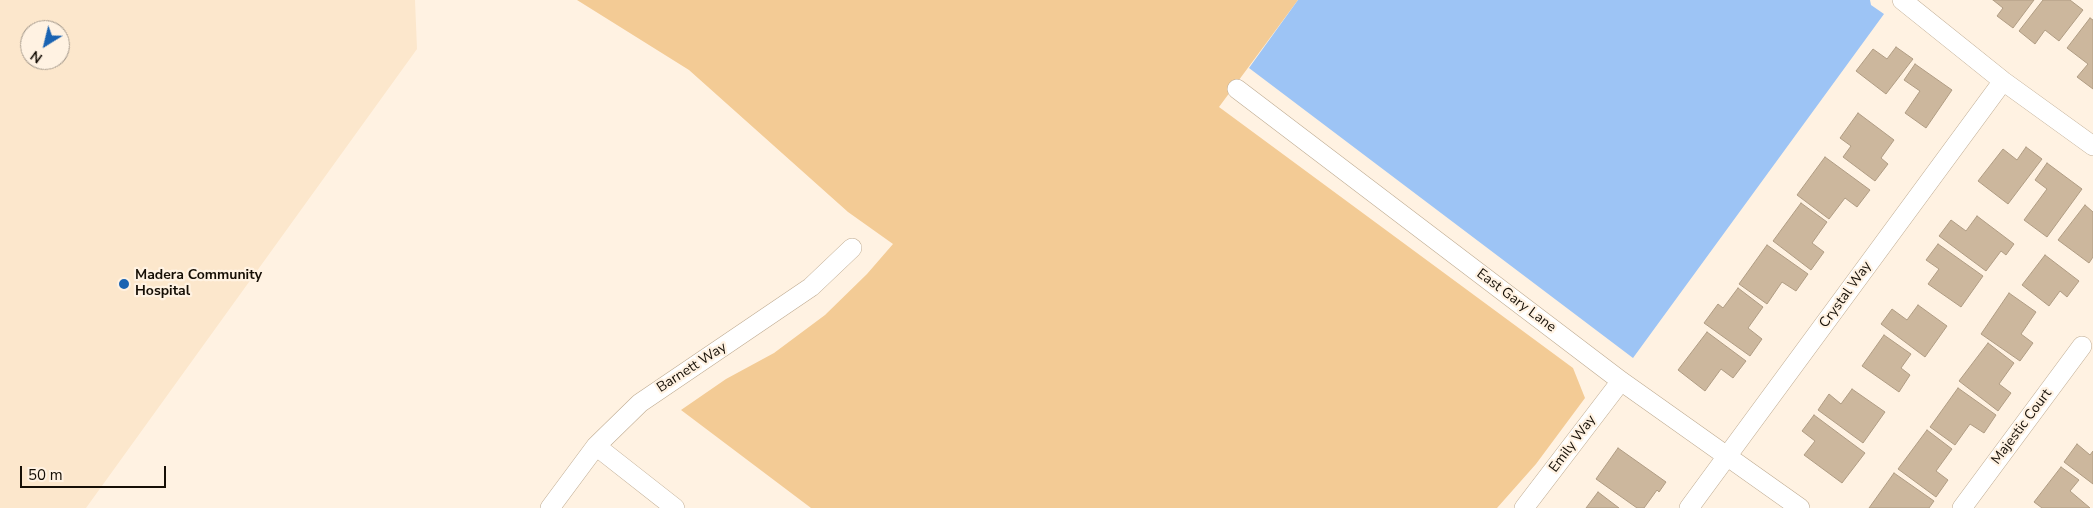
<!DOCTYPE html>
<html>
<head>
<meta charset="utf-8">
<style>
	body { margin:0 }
	#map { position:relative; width:2093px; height:508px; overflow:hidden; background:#fff2e2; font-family:"Nunito Sans",sans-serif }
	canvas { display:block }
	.north { position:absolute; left:20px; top:20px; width:50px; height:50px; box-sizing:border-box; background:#fff2e2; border:1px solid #a2978a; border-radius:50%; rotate:216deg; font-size:14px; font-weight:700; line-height:20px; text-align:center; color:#160f06 }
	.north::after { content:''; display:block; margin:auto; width:18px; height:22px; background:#1a63b2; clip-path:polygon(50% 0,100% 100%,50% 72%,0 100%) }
	.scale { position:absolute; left:20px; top:466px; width:146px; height:22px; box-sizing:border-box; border:2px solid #160f06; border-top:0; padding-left:6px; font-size:15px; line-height:18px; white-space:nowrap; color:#160f06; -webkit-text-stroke:4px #fff2e2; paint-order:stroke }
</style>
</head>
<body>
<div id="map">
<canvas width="2093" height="508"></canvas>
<div class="north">N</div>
<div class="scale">50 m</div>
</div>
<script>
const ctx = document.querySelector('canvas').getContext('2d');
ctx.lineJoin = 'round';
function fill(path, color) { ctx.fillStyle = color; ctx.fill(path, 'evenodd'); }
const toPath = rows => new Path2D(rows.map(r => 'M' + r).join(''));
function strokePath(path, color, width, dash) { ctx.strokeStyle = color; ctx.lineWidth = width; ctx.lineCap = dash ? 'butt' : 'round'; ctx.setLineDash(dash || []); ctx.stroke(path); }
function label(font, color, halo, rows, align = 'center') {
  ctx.font = font + ' "Nunito Sans",sans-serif'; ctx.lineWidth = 4.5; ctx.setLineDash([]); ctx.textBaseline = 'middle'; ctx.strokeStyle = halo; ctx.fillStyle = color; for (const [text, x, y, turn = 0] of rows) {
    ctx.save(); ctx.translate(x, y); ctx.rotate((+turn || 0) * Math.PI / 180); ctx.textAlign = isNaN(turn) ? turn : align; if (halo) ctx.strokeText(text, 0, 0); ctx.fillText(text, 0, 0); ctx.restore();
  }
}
const built = toPath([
	[0,0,415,0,417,49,86,508,0,508],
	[30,30,60,30,60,60,30,60]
]);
const green = toPath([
	[577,0,1298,0,1219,107,1573,368,1585,398,1536,464,1497,508,811,508,681,410,726,379,774,353,825,315,867,274,893,244,848,212,689,70]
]);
const water = toPath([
	[1298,0,1870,0,1871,5,1884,14,1633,358,1249,68]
]);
const building = toPath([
	[1993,0,2034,0,2013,28,1997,16,2003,8,1993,0],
	[2043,0,2070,0,2083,10,2059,41,2045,30,2035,44,2019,31,2043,0],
	[2090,18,2093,20,2093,89,2077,77,2088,64,2067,48,2090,18],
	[1896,47,1913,59,1886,94,1856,71,1873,49,1887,59,1896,47],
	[1915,64,1952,90,1926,128,1905,113,1920,91,1904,80,1915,64],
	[1858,113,1894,140,1881,158,1888,164,1875,181,1843,157,1851,146,1840,138,1858,113],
	[2026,147,2042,159,2008,204,1978,181,2003,149,2017,160,2026,147],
	[1825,157,1870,190,1857,207,1845,198,1829,219,1797,195,1825,157],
	[2047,163,2082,189,2047,237,2024,220,2047,189,2035,180,2047,163],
	[1801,203,1827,222,1812,243,1824,252,1811,270,1773,241,1801,203],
	[2085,205,2093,212,2093,257,2089,263,2058,240,2085,205],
	[1977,216,2014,244,2006,255,2001,251,1986,271,1939,236,1951,220,1966,231,1977,216],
	[1938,244,1983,276,1961,307,1928,284,1939,269,1926,260,1938,244],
	[1767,245,1808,274,1796,291,1782,282,1767,304,1739,284,1767,245],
	[2045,255,2079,281,2067,297,2060,291,2049,306,2022,285,2045,255],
	[1738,288,1763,307,1748,328,1762,339,1750,356,1704,323,1718,304,1723,308,1738,288],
	[2009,293,2036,312,2021,334,2033,343,2020,361,1981,334,2009,293],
	[1918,305,1947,326,1925,357,1881,324,1892,309,1907,320,1918,305],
	[1707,332,1746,361,1733,378,1721,369,1705,391,1678,370,1707,332],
	[1884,335,1911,354,1901,368,1910,375,1899,392,1862,366,1884,335],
	[1988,343,2014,363,1999,384,2011,393,1998,411,1959,381,1988,343],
	[1958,388,1996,415,1984,433,1970,424,1955,445,1930,427,1958,388],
	[1852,389,1885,412,1863,443,1818,410,1829,394,1841,404,1852,389],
	[1814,415,1865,453,1842,483,1804,455,1815,441,1802,431,1814,415],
	[1927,430,1952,449,1936,471,1948,480,1936,497,1898,469,1927,430],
	[2077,444,2090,455,2093,451,2093,484,2064,462,2077,444],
	[1618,448,1666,482,1659,492,1657,490,1644,508,1637,508,1596,479,1618,448],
	[2061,467,2079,480,2070,491,2090,508,2042,508,2034,502,2061,467],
	[1894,473,1934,501,1929,508,1869,508,1894,473],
	[1598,492,1619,508,1586,508,1598,492]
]);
const minor = toPath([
	[1902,0,2003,81,2093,146],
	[1237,89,1621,381,1800,508],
	[596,446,675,508],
	[550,508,596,446,640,403,811,287,852,248],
	[1524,508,1621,381],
	[1689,508,2003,81],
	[1962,508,2082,346]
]);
const markers = [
	[124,284,6,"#1a63b2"]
];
const poiNames = [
	["Madera Community",135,276],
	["Hospital",135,292]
];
const streetNames = [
	["Crystal Way",1846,295,-54],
	["East Gary Lane",1516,301,37],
	["Barnett Way",692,368,-33],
	["Majestic Court",2022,427,-53],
	["Emily Way",1573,444,-53]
];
fill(built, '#fce7cc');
fill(green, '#f3cb95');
fill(water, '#9dc4f5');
fill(building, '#ccb79d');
strokePath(building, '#b09c83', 1);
strokePath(minor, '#beaa90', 20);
strokePath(minor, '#fff', 19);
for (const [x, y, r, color] of markers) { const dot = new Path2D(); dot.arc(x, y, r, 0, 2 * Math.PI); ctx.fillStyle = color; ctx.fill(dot); strokePath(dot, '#fff2e2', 2); }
label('bold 14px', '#160f06', '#fff2e2', poiNames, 'left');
label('14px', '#160f06', '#fff2e2', streetNames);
</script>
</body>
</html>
